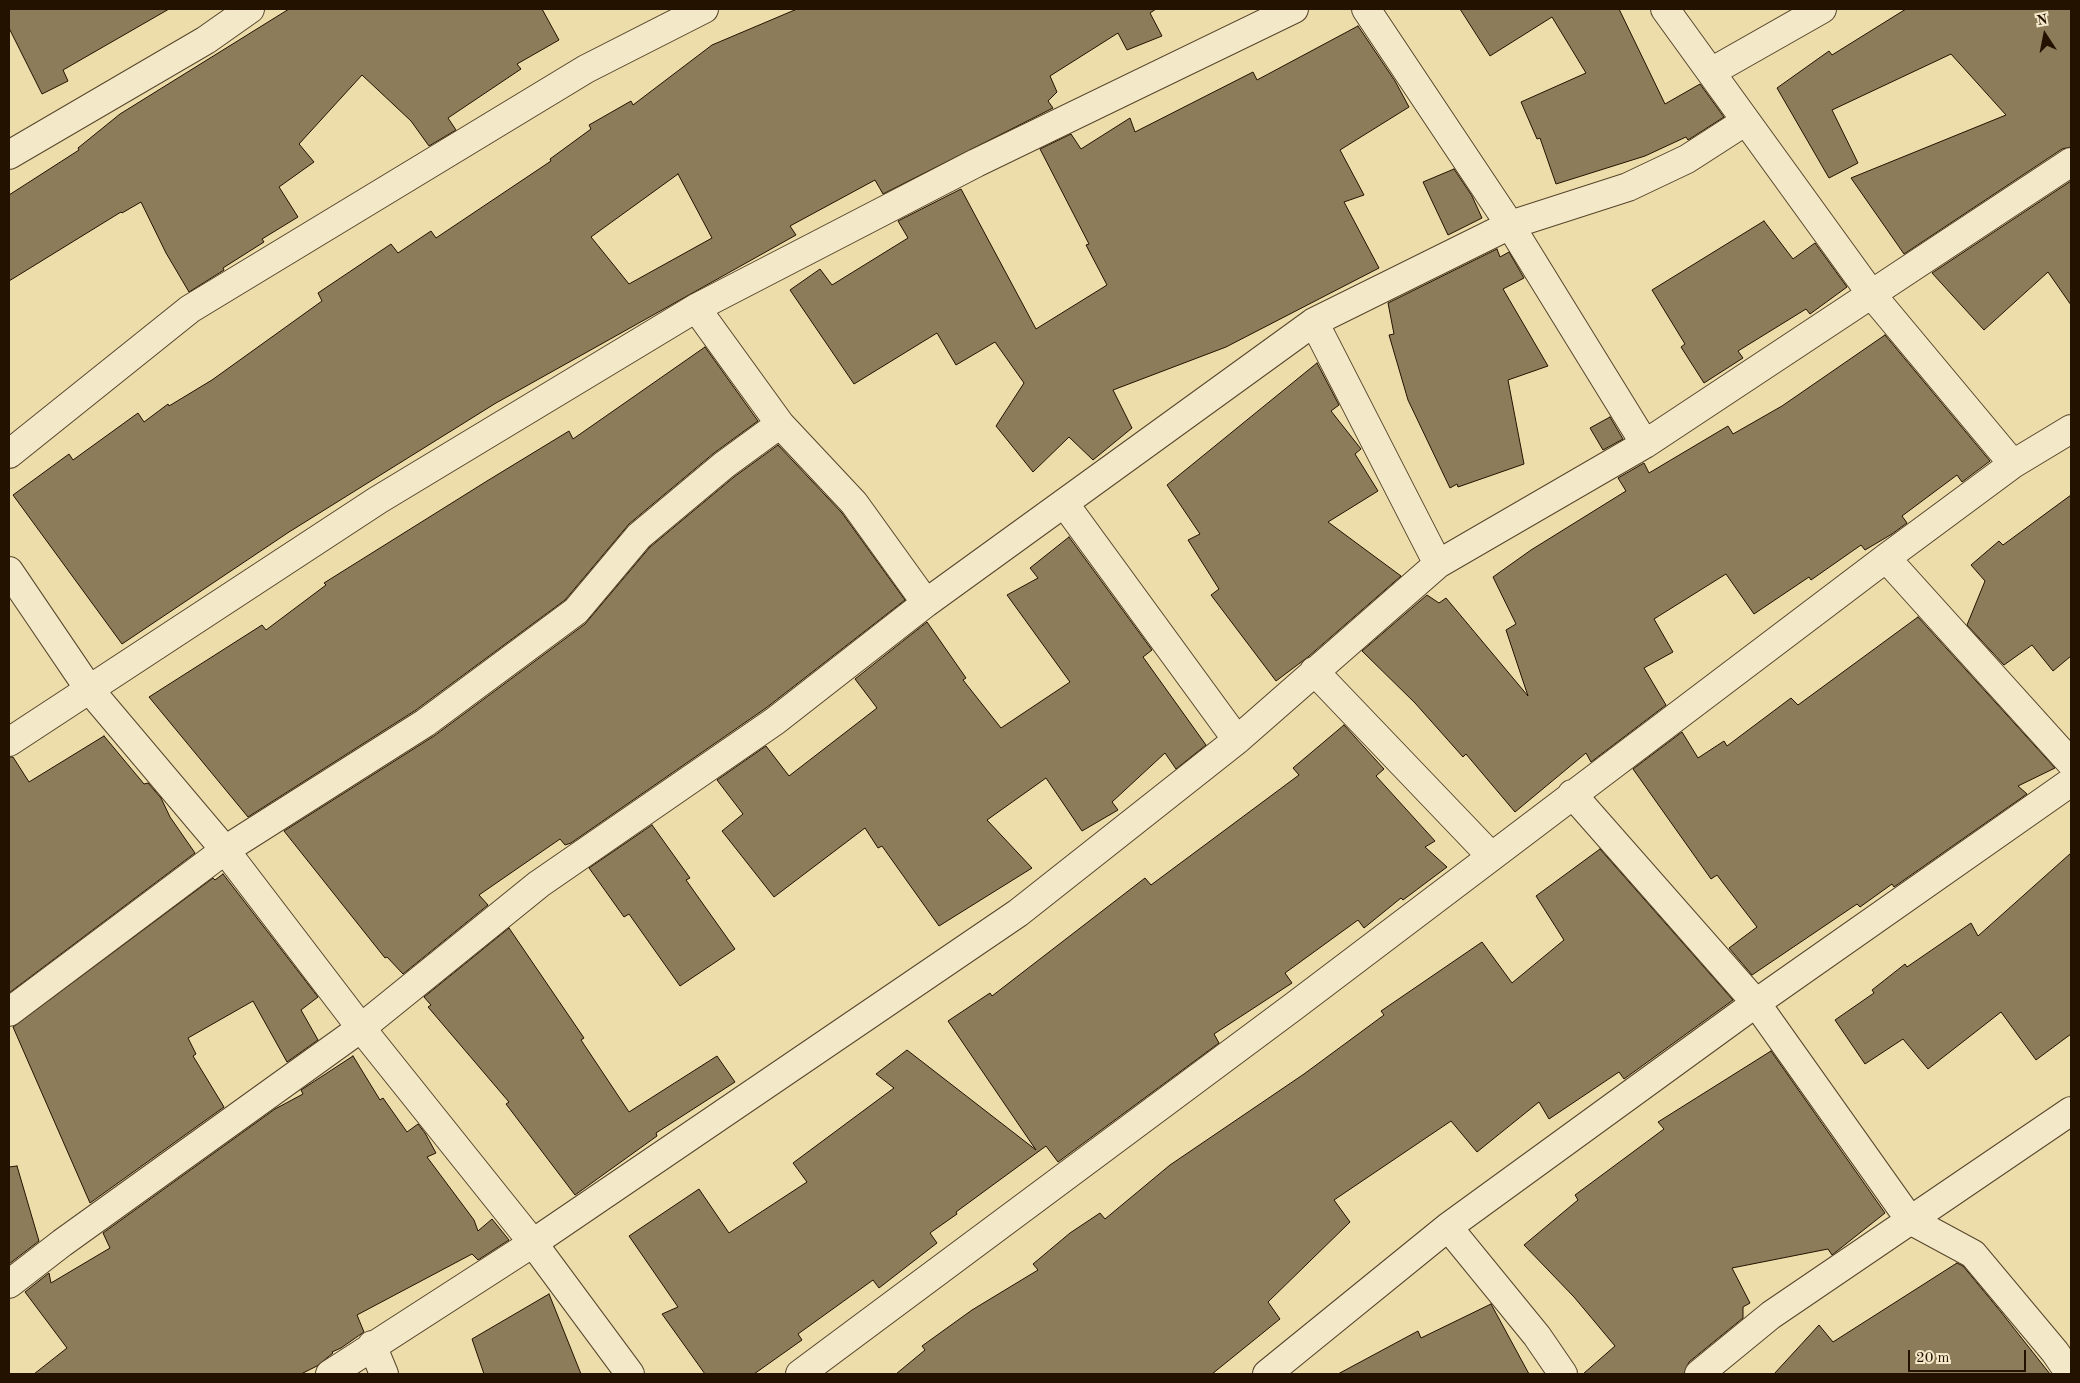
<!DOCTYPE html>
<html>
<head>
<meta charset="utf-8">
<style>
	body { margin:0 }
	#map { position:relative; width:2080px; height:1383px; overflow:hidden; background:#edddab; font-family:"Old Standard TT",serif }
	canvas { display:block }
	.frame { position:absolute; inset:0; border:10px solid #241200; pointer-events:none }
	.north { position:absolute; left:2020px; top:10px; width:50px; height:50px; -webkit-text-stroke:4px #f3e9c8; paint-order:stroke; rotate:349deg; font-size:14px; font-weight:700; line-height:20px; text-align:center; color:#241200 }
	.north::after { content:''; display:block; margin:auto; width:18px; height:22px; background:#241200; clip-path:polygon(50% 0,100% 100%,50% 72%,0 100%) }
	.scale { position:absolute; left:1908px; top:1350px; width:118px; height:22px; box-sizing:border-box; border:2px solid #241200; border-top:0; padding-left:6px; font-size:15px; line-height:18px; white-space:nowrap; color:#241200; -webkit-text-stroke:4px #f3e9c8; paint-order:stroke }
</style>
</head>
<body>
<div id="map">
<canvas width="2080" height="1383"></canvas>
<div class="frame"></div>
<div class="north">N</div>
<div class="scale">20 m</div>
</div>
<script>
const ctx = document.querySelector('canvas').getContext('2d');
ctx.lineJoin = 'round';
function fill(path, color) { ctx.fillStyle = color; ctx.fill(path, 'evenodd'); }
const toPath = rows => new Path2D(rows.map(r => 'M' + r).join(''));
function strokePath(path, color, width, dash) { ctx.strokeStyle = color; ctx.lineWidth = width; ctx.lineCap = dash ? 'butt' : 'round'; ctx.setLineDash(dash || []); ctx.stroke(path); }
const building = toPath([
	[9,9,169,9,63,70,68,81,42,94,9,28,9,9],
	[289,9,542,9,559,40,517,64,521,69,448,118,456,130,429,146,411,121,362,75,299,144,314,162,279,187,298,217,262,239,264,242,223,268,224,270,189,292,166,253,141,202,122,213,121,212,9,281,9,195,79,150,78,148,120,114,289,9],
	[797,9,1156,9,1150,13,1162,36,1127,50,1118,33,1050,76,1057,92,1048,101,1053,108,883,194,875,180,790,226,796,235,496,403,289,532,122,644,13,495,69,454,73,460,138,413,144,422,168,404,169,406,212,380,322,301,318,293,391,244,398,253,431,231,436,238,551,161,550,159,591,129,589,125,631,101,633,105,712,45,797,9],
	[678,174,712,238,629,284,591,237,678,174],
	[1460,9,1619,9,1665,104,1700,84,1724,117,1688,140,1686,137,1645,156,1556,184,1540,138,1537,139,1521,102,1586,73,1552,17,1490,56,1460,9],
	[1906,9,2071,9,2071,147,2062,149,1904,254,1851,178,2006,115,1951,54,1832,110,1858,163,1829,178,1777,88,1829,51,1832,55,1906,9],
	[1358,26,1395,81,1409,107,1340,150,1364,195,1344,202,1379,268,1226,347,1113,390,1132,428,1093,460,1069,437,1033,472,996,426,1024,383,995,342,956,365,937,333,854,384,790,290,820,269,832,285,908,238,898,221,961,189,1036,329,1107,285,1086,245,1089,244,1040,149,1071,134,1081,149,1130,118,1135,132,1253,72,1257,80,1358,26],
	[1454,169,1472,196,1482,218,1448,235,1423,182,1454,169],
	[2071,181,2071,305,2048,272,1984,330,1932,273,2071,181],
	[1764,221,1793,259,1815,243,1847,287,1810,314,1806,309,1738,351,1743,358,1704,383,1681,347,1685,344,1652,290,1764,221],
	[1497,249,1500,257,1509,252,1524,278,1503,289,1548,366,1508,380,1524,464,1458,487,1457,484,1450,488,1408,400,1389,335,1394,334,1388,303,1497,249],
	[1885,335,1990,461,1962,482,1957,475,1902,516,1907,523,1892,534,1865,550,1861,545,1811,580,1809,577,1754,614,1726,574,1654,619,1673,652,1644,668,1666,705,1591,762,1586,753,1515,812,1466,754,1463,757,1415,703,1362,651,1427,595,1439,603,1446,598,1528,696,1506,630,1516,624,1493,577,1531,550,1626,491,1618,478,1644,463,1649,473,1728,426,1733,434,1782,406,1885,335],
	[705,347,758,421,714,453,629,524,565,600,416,710,248,817,149,697,262,625,266,630,326,585,324,583,487,481,569,431,573,439,705,347],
	[1317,363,1339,405,1331,411,1361,449,1355,454,1378,491,1328,522,1401,576,1308,657,1276,681,1211,595,1219,589,1188,540,1200,534,1167,485,1317,363],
	[1610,417,1623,439,1603,450,1590,428,1610,417],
	[778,445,842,513,905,600,766,708,571,843,565,845,560,839,479,895,488,905,403,974,387,957,385,958,284,831,434,736,585,624,650,547,734,477,778,445],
	[2071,495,2071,656,2053,671,2032,645,2004,665,1967,625,1985,581,1971,565,1999,541,2003,545,2071,495],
	[1069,537,1152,650,1143,657,1206,745,1176,769,1165,753,1112,802,1118,810,1082,831,1046,778,987,820,1032,868,939,926,882,846,878,848,865,828,774,897,722,831,743,814,717,780,766,746,789,776,877,708,855,679,927,622,966,678,963,680,1001,728,1070,682,1007,595,1038,578,1030,568,1069,537],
	[1918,617,2055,768,2018,786,2027,794,1894,887,1892,884,1860,907,1857,904,1752,975,1729,948,1757,927,1717,875,1711,879,1633,769,1682,732,1698,758,1724,741,1727,746,1791,698,1798,705,1918,617],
	[1344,725,1384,769,1376,776,1435,841,1425,847,1447,867,1403,900,1401,898,1364,928,1358,920,1285,973,1292,983,1214,1034,1219,1043,1058,1162,1046,1146,956,1212,957,1214,930,1233,937,1243,879,1288,873,1280,798,1334,802,1340,754,1374,705,1374,662,1314,678,1307,629,1236,699,1189,729,1233,807,1182,793,1163,894,1088,876,1074,907,1050,1036,1150,948,1021,990,993,992,996,1145,878,1151,885,1299,775,1293,768,1344,725],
	[104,736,144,784,148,783,161,798,170,817,195,853,9,993,9,757,13,757,29,782,104,736],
	[652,825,690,878,686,880,735,949,680,986,629,914,624,917,589,868,652,825],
	[1600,849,1733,1000,1624,1079,1619,1072,1549,1119,1539,1102,1477,1152,1451,1121,1334,1200,1350,1222,1268,1302,1280,1319,1212,1374,896,1374,925,1350,922,1346,972,1310,1038,1270,1033,1264,1070,1233,1100,1213,1105,1219,1170,1165,1304,1074,1384,1015,1381,1011,1482,942,1512,983,1564,940,1536,896,1600,849],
	[2071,853,2071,1034,2036,1060,2001,1012,1928,1069,1903,1039,1865,1064,1835,1020,1874,993,1872,990,1905,964,1907,967,1971,923,1978,936,2071,853],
	[223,874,318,997,301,1010,318,1040,287,1062,253,1001,188,1038,196,1054,193,1056,224,1107,90,1203,13,1027,213,878,215,880,223,874],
	[509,928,584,1038,581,1040,629,1112,717,1056,735,1082,656,1133,657,1136,575,1195,506,1104,509,1102,428,1007,431,1005,424,997,509,928],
	[1771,1051,1885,1213,1832,1255,1828,1249,1732,1268,1750,1303,1743,1307,1743,1318,1689,1362,1684,1374,1583,1374,1615,1346,1574,1297,1524,1245,1578,1200,1575,1195,1664,1129,1658,1122,1771,1051],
	[353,1056,380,1100,383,1098,407,1132,418,1124,425,1133,436,1153,427,1157,474,1220,478,1231,492,1219,509,1240,478,1260,472,1254,357,1315,364,1332,341,1348,332,1352,333,1353,317,1366,301,1374,34,1374,67,1348,25,1292,49,1273,51,1283,110,1248,103,1233,275,1109,303,1094,301,1090,353,1056],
	[17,1166,39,1241,9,1264,9,1167,17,1166],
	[1957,1263,1963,1266,2001,1312,2050,1374,1774,1374,1819,1325,1833,1342,1957,1263],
	[549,1294,581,1374,484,1374,472,1339,549,1294],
	[1491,1304,1529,1374,1338,1374,1418,1331,1421,1338,1491,1304]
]);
const minor = toPath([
	[1366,9,1510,225,1645,444],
	[1665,9,1872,295,2013,464],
	[1711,72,1822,9],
	[9,155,206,40,250,9],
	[696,308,780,424,854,503,926,603],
	[1314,322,1438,564],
	[9,454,190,309,586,69,704,9],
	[1064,503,1237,740],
	[1886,558,2071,763],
	[9,571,89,689,225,850,361,1028,533,1243,630,1374],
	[1314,671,1491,856],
	[9,742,378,500,696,308,976,163,1294,9],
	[1572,794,1756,1003,1910,1220,1973,1254,2055,1352,2070,1374],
	[9,1012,225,850,425,723,576,611,639,536,724,465,780,424],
	[1448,1227,1537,1336,1563,1374],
	[9,1284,62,1243,361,1028,539,884,775,721,926,603,1314,322,1510,225,1628,187,1687,159,1746,121],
	[372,1345,384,1374],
	[330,1374,533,1243,1018,913,1237,740,1438,564,1645,444,2071,162],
	[800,1374,1293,1007,1886,558,2013,464,2071,429],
	[1267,1374,1448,1227,1756,1003,2071,782],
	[1699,1374,1771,1315,2071,1111]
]);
fill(building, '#8d7c59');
strokePath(building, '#241200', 1);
strokePath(minor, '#56452b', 30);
strokePath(minor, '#f3e9c8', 28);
</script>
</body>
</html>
